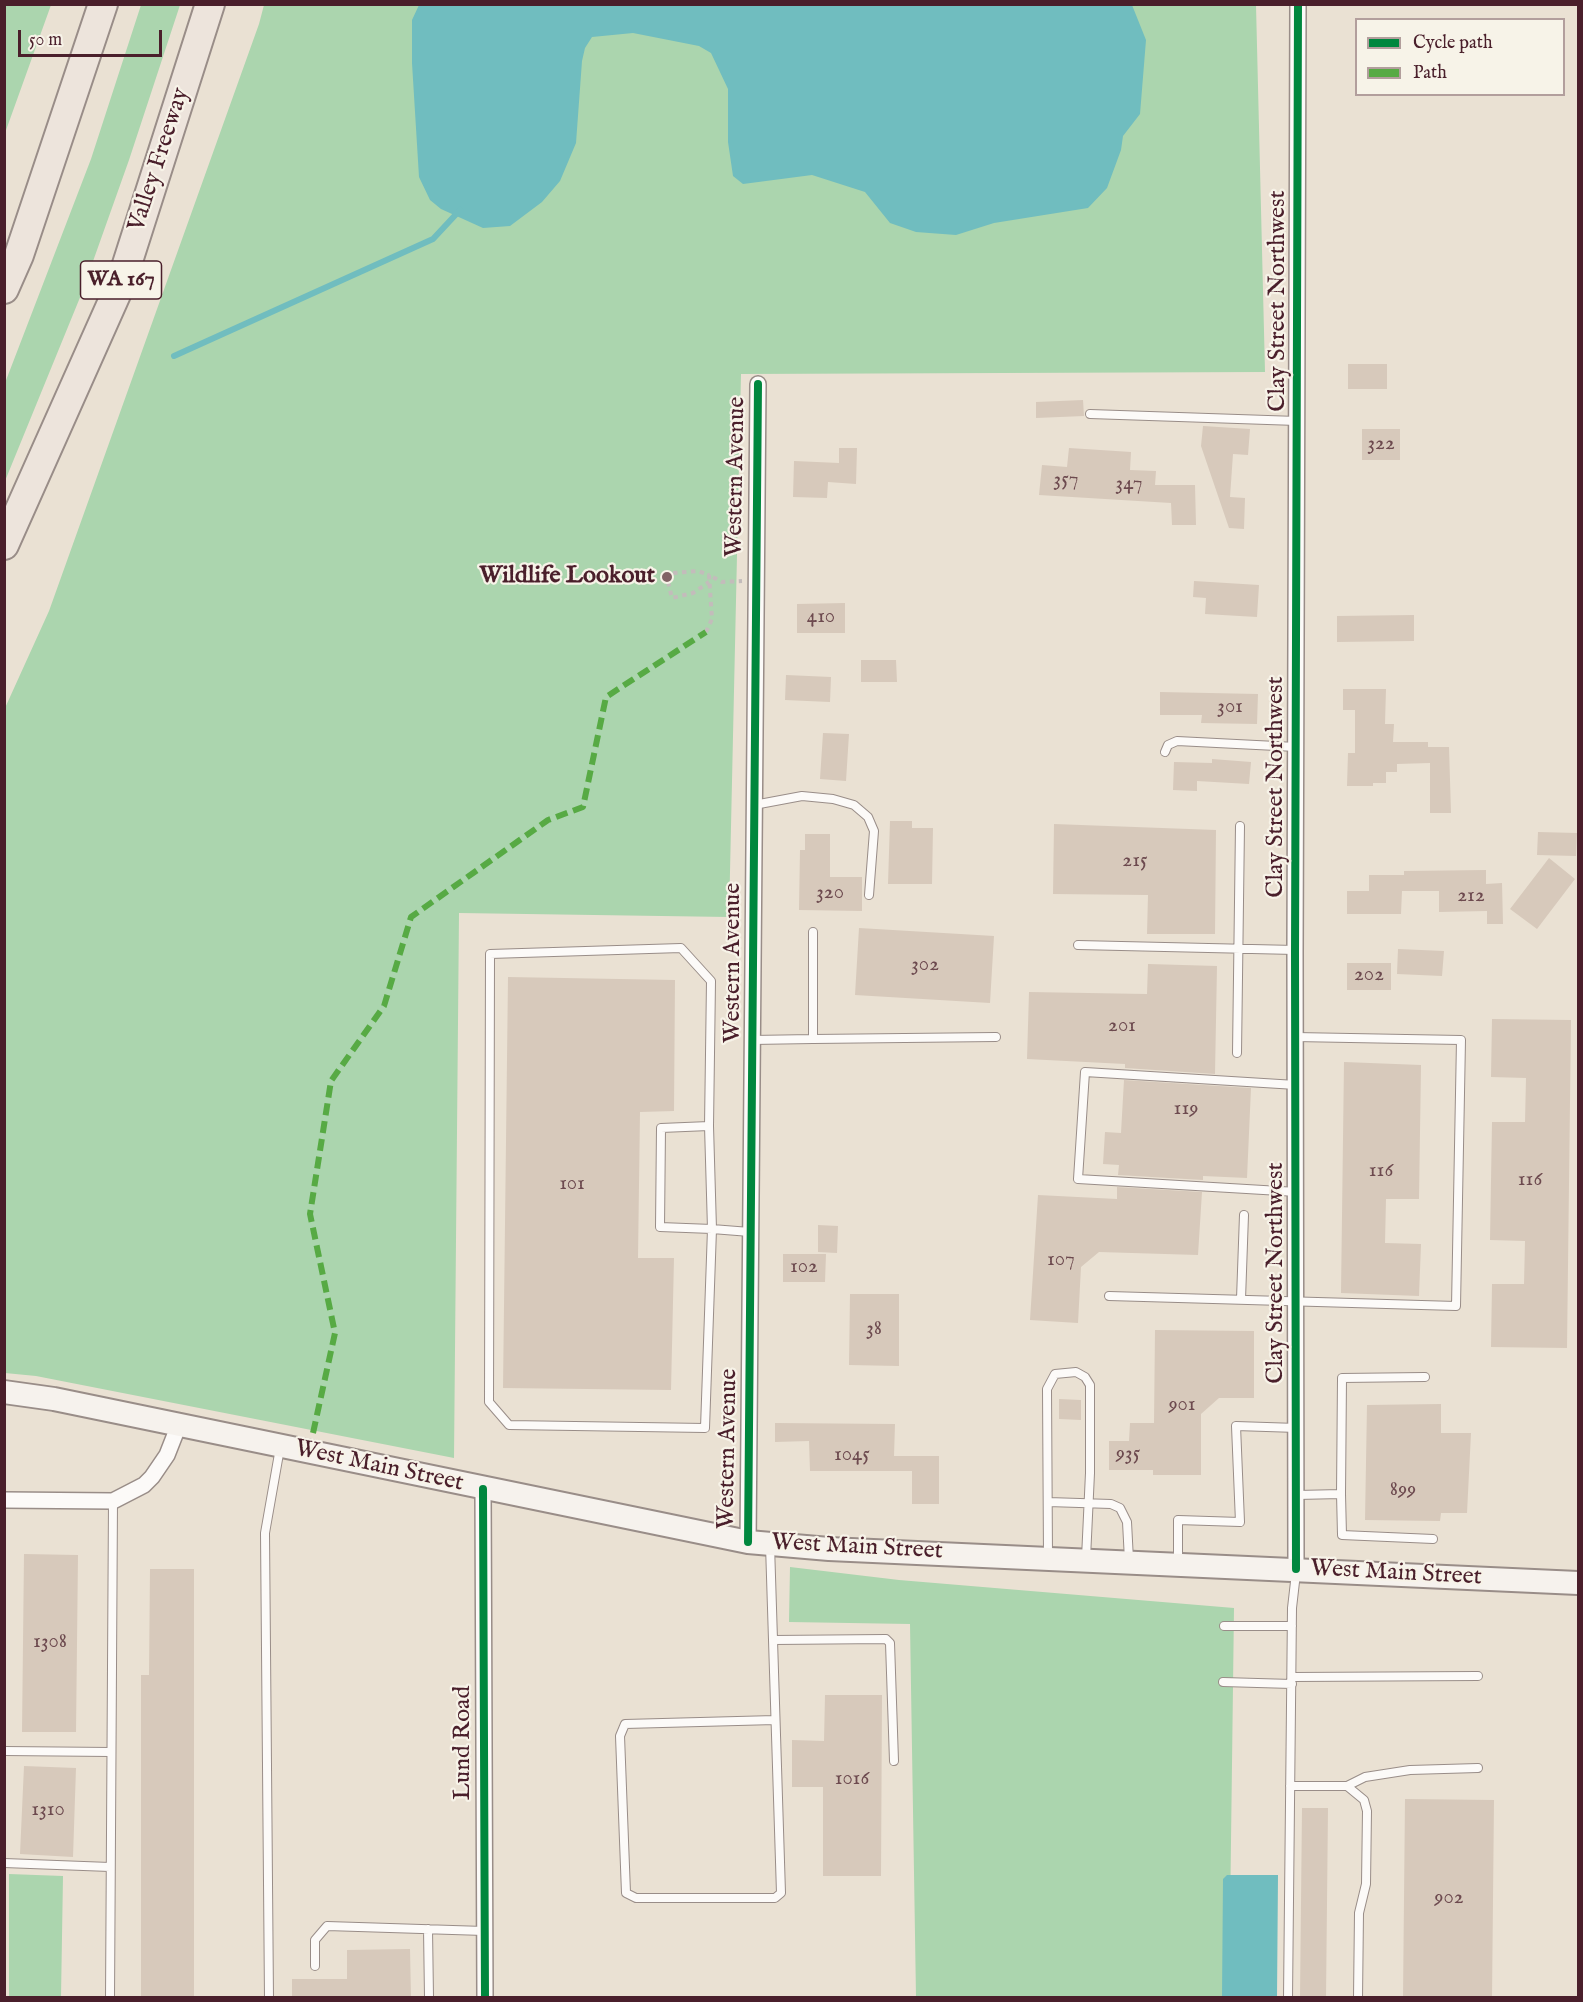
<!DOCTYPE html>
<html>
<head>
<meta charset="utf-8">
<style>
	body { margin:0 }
	#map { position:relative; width:1583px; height:2002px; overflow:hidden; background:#eae1d3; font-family:"IM FELL English",serif }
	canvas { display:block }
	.frame { position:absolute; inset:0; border:6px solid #4a1f2b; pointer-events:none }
	.legend { position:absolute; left:1355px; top:18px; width:210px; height:78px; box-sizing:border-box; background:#f7f3e8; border:2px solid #b29e9c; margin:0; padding:8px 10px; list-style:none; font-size:18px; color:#4a1f2b }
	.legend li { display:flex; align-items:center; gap:12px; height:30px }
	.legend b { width:30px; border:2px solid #b29e9c }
	.scale { position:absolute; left:18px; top:30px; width:144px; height:27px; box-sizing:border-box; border:3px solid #4a1f2b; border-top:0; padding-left:8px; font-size:18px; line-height:21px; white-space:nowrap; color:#4a1f2b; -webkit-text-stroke:4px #f7f3e8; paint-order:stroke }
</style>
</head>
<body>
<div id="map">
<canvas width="1583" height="2002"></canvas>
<div class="frame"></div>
<ul class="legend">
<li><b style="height:8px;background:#00873e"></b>Cycle path</li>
<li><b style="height:8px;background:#57aa44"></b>Path</li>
</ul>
<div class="scale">50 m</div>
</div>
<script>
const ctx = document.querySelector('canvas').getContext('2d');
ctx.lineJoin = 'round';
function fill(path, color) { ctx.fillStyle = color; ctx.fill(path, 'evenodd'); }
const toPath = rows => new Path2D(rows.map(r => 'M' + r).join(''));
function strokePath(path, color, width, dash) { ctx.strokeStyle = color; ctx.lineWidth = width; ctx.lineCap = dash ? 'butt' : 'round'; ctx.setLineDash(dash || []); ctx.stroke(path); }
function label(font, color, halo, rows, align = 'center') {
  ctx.font = font + ' "IM FELL English",serif'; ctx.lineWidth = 4.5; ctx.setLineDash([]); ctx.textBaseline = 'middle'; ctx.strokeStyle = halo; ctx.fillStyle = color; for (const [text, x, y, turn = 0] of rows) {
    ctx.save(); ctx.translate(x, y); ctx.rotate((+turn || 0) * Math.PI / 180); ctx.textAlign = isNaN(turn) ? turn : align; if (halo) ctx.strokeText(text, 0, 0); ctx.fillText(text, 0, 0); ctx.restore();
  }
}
const green = toPath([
	[5,4,51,5,5,133,4,5],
	[141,5,180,5,129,160,81,295,5,481,5,383,91,159],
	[264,5,1256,5,1265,372,741,374,729,917,459,913,454,1458,36,1376,5,1373,5,708,49,611,259,24],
	[790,1567,899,1580,1234,1608,1229,1997,916,1997,910,1624,789,1622],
	[9,1874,63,1876,61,1997,9,1997]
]);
const water = toPath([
	[419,5,1132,5,1146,40,1140,114,1123,136,1121,150,1107,188,1088,208,994,223,956,235,916,232,890,223,865,192,812,175,743,184,733,176,728,142,728,89,711,53,699,46,633,33,592,37,585,48,582,61,576,143,560,181,542,202,510,226,483,228,441,209,430,200,419,177,412,63,412,20],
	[1227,1875,1278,1875,1277,1997,1222,1997,1223,1879]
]);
const stream = toPath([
	[174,356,433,239,460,210]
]);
const building = toPath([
	[1348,364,1387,364,1387,389,1348,389],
	[1083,400,1084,416,1036,418,1036,402],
	[1203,426,1250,429,1248,455,1233,454,1230,497,1245,498,1244,529,1229,528,1201,446],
	[1362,429,1400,429,1400,460,1362,460],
	[839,448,857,448,856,484,828,482,827,498,793,497,794,461,839,463],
	[1069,448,1131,452,1130,470,1156,471,1155,485,1195,485,1196,525,1172,525,1171,503,1039,495,1042,465,1067,467],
	[1194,581,1259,585,1257,617,1205,614,1206,598,1193,597],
	[845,603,845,633,797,633,797,604],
	[1414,615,1414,641,1337,642,1337,616],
	[861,660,896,660,897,682,861,682],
	[786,675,831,677,830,702,785,700],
	[1343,689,1386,689,1385,724,1394,724,1393,742,1428,742,1428,747,1449,747,1451,813,1430,813,1430,763,1397,764,1397,772,1386,772,1386,783,1373,783,1373,786,1347,786,1348,753,1355,753,1355,710,1343,710],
	[1160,692,1258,694,1257,724,1201,723,1202,715,1160,715],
	[823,733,849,734,846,781,820,779],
	[1212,759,1251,762,1249,784,1197,781,1197,791,1173,790,1174,762,1212,763],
	[890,821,912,821,912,828,933,828,932,884,888,884],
	[1054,824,1216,830,1215,934,1147,934,1148,895,1053,894],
	[1538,832,1577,833,1576,856,1537,855],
	[805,834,830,834,830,877,862,877,862,911,799,910,800,850,805,850],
	[1549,858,1575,879,1537,929,1510,909],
	[1486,870,1486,884,1502,883,1503,924,1487,924,1487,911,1439,912,1439,891,1402,891,1401,914,1347,914,1347,891,1369,891,1369,875,1404,875,1404,871],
	[859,928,994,936,990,1003,855,995],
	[1398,949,1444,951,1442,976,1397,974],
	[1347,963,1391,963,1391,990,1347,990],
	[1148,964,1217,966,1215,1074,1125,1068,1125,1064,1027,1059,1029,992,1147,994],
	[508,977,675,980,674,1111,640,1112,638,1258,674,1258,671,1390,503,1388],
	[1492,1019,1571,1020,1567,1348,1491,1347,1492,1284,1524,1284,1525,1241,1490,1240,1492,1122,1525,1122,1526,1078,1491,1077],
	[1344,1062,1421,1065,1419,1199,1386,1199,1385,1243,1421,1244,1419,1296,1341,1293],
	[1124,1080,1251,1088,1247,1178,1203,1176,1203,1180,1118,1175,1119,1165,1103,1164,1105,1132,1121,1133],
	[1117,1187,1202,1192,1198,1255,1099,1252,1081,1267,1078,1323,1030,1320,1038,1195,1117,1199],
	[818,1225,838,1226,837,1253,818,1252],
	[783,1254,826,1254,825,1282,783,1282],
	[850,1294,899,1294,899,1366,849,1365],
	[1155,1330,1254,1331,1254,1398,1219,1398,1201,1414,1201,1475,1153,1475,1153,1470,1109,1470,1109,1441,1129,1441,1130,1423,1154,1423],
	[1059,1399,1081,1400,1081,1420,1059,1419],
	[1441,1404,1441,1433,1471,1433,1467,1513,1441,1513,1440,1521,1365,1520,1367,1405],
	[775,1423,895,1424,894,1456,939,1456,939,1504,912,1504,912,1471,810,1471,809,1441,775,1442],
	[24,1554,78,1555,76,1732,22,1732],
	[150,1569,194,1569,194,1998,141,1998,141,1675,149,1675],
	[825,1695,882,1695,881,1876,823,1876,823,1787,792,1787,792,1740,824,1741],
	[24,1766,76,1768,73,1857,20,1854],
	[1405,1799,1494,1800,1492,1998,1403,1998],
	[1302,1808,1328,1808,1326,1998,1300,1998],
	[410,1949,411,1998,292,1998,292,1979,347,1979,347,1950]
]);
const path = toPath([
	[673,573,698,571,709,575],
	[668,582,672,598,693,593,709,582],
	[706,632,712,619,709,575,722,582,742,581]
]);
const lane = toPath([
	[1090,414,1297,421],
	[1165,752,1168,745,1177,741,1296,747],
	[754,805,802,796,833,799,854,805,868,817,874,831,869,895],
	[1078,945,1295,950],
	[813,1039,996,1037],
	[752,1040,813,1039,813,932],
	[1237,1053,1240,826],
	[1296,1085,1085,1072,1078,1179,1297,1192],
	[709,1126,712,1229,705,1428,509,1425,489,1402,490,954,681,948,711,981,709,1126,661,1128,660,1227,712,1229,750,1232],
	[1109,1296,1456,1306,1461,1040,1295,1037],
	[1241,1299,1244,1215],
	[1341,1494,1342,1535,1433,1539],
	[1297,1495,1341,1494,1342,1378,1425,1377],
	[1048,1502,1111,1504,1120,1508,1127,1522,1129,1560],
	[770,1545,781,1893,775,1898,636,1898,626,1893,620,1736,625,1724,775,1720],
	[1048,1556,1047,1389,1055,1374,1076,1372,1085,1377,1090,1385,1090,1473,1086,1558],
	[1178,1562,1178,1520,1240,1522,1236,1426,1297,1428],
	[1224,1626,1292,1626],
	[773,1640,886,1639,890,1643,894,1761],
	[1292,1677,1478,1676],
	[1223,1682,1292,1684],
	[4,1751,111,1752],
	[1290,1786,1347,1786,1365,1777,1410,1770,1478,1768],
	[1347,1786,1364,1800,1367,1811,1366,1884,1359,1913,1358,1998],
	[4,1863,110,1867],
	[428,1929,429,1997],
	[315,1966,315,1940,327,1926,484,1931],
	[110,1998,113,1501],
	[269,1998,265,1533,280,1448],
	[1288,1998,1292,1608,1296,1573]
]);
const street = toPath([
	[483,1489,485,1998],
	[4,1500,113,1501,144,1485,152,1477,167,1455,178,1427],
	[748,1542,758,384],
	[1296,1569,1295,950,1298,4]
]);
const secondary = toPath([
	[4,1392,54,1399,748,1542,829,1549,1578,1583]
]);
const highway = toPath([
	[4,289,19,255,103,4],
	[4,545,121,283,210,4]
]);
const quiet = toPath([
	[313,1433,335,1333,310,1214,331,1081,384,1006,411,917,548,820,583,807,606,697,706,632]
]);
const cycleway = toPath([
	[483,1489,485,1998],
	[748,1542,758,384],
	[1296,1569,1295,950,1298,4]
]);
const markers = [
	[667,577,6,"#826366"]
];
const numberNames = [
	["322",1381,445],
	["357",1066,481],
	["347",1129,485],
	["410",821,618],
	["301",1230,708],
	["215",1135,862],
	["320",830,894],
	["212",1471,897],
	["302",925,966],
	["202",1369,976],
	["201",1122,1027],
	["119",1186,1110],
	["116",1381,1172],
	["116",1530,1181],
	["101",572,1185],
	["107",1061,1261],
	["102",804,1268],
	["38",874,1330],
	["901",1182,1406],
	["935",1128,1455],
	["1045",852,1456],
	["899",1403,1491],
	["1308",50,1643],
	["1016",852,1780],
	["1310",48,1811],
	["902",1449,1899]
];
const shields = [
	[121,280,81]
];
const shieldNames = [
	["WA 167",121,280]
];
const streetNames = [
	["Valley Freeway",160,160,-72],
	["Clay Street Northwest",1279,301,-90],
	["Western Avenue",737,477,-89],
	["Clay Street Northwest",1277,787,-90],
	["Western Avenue",734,963,-90],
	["Clay Street Northwest",1277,1273,-90],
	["Western Avenue",729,1449,-89],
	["West Main Street",379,1467,12],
	["West Main Street",857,1548,3],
	["West Main Street",1396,1574,3],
	["Lund Road",464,1743,-90]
];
const poiNames = [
	["Wildlife Lookout",655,577]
];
fill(green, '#abd5ae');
fill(water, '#70bdbf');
strokePath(stream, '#70bdbf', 6);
fill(building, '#d7c9bb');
strokePath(lane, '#998d88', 10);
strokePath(street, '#998d88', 18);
strokePath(secondary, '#998d88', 26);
strokePath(highway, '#998d88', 32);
strokePath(path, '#c3bcbb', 4, [4.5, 4.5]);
strokePath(lane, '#fcfaf8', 8);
strokePath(street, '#fcfaf8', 15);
strokePath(secondary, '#f6f2ed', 22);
strokePath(highway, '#ede4dc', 28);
strokePath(quiet, '#57aa44', 6, [12, 6]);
strokePath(cycleway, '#00873e', 8);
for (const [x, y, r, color] of markers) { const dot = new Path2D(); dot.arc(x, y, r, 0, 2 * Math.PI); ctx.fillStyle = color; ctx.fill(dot); strokePath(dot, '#f7f3e8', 2); }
label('21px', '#6d4a4f', null, numberNames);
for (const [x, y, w] of shields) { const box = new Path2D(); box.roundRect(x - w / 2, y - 19, w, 38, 4.5); ctx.fillStyle = '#f7f3e8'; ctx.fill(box); strokePath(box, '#4a1f2b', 1.5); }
label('bold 22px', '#4a1f2b', null, shieldNames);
label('24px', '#4a1f2b', '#f7f3e8', streetNames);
label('bold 24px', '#4a1f2b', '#f7f3e8', poiNames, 'right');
</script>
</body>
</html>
